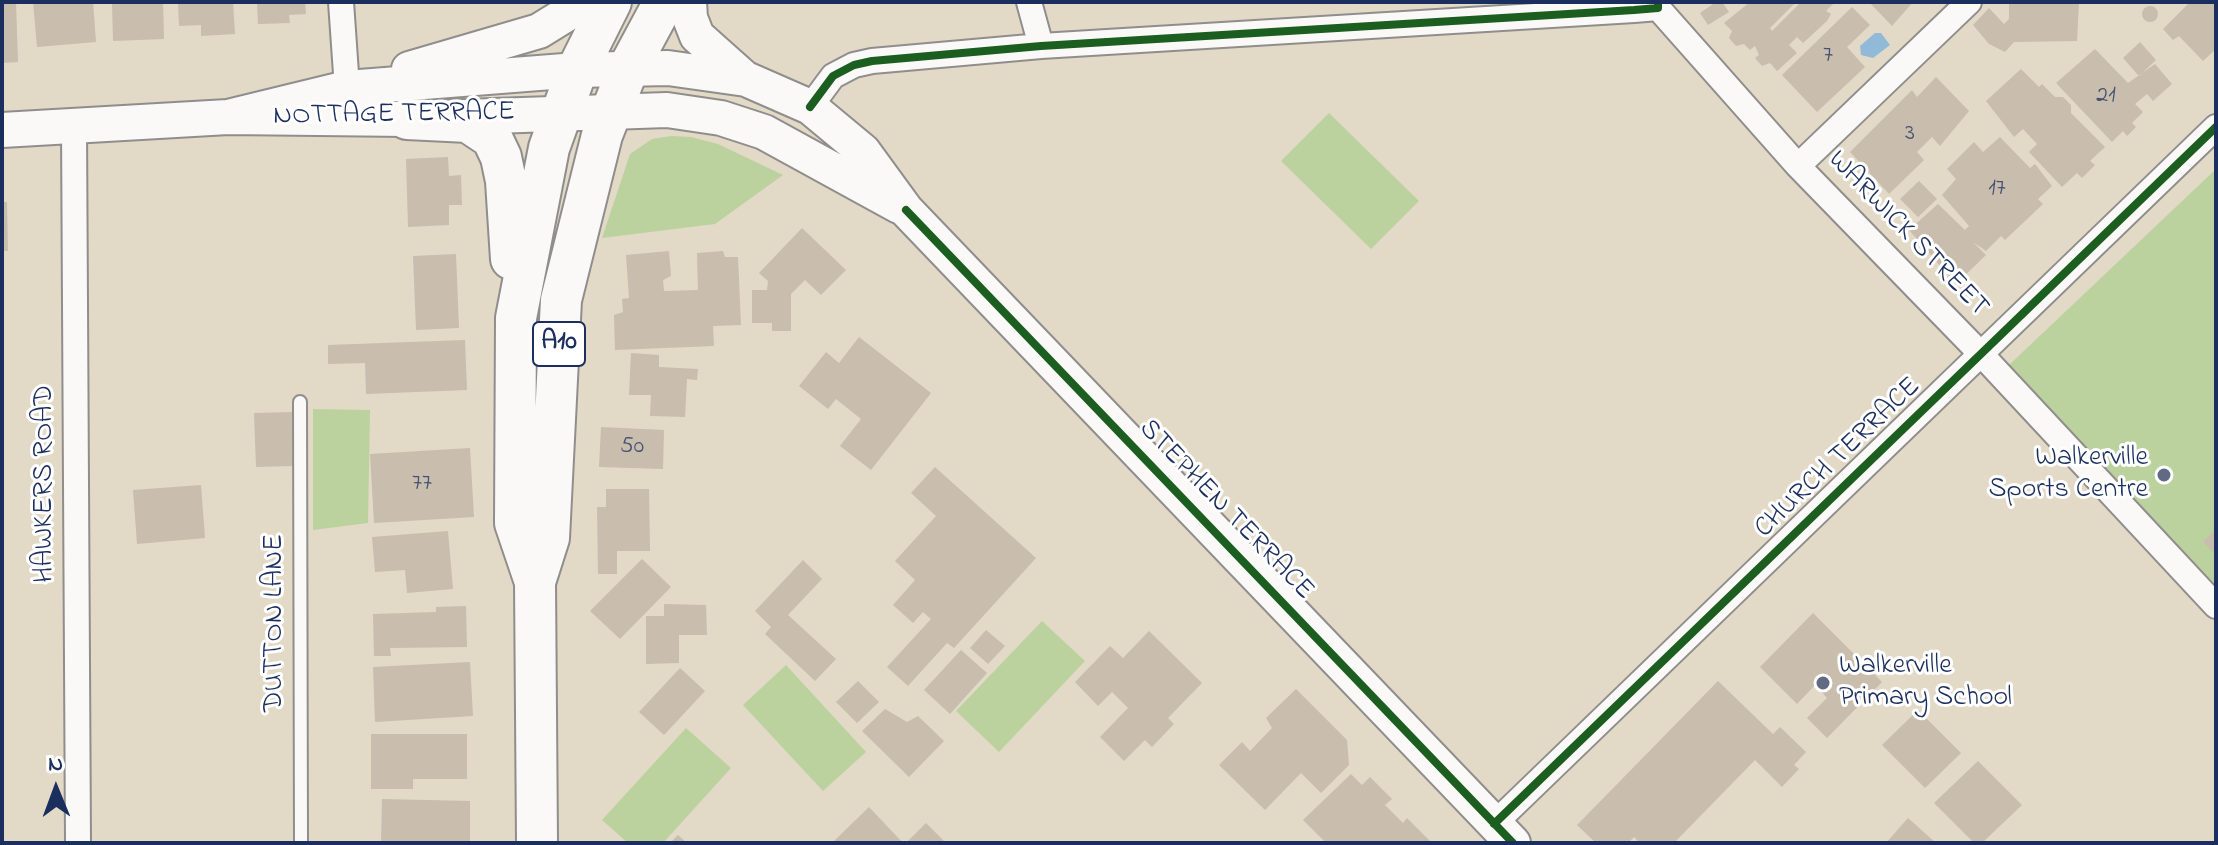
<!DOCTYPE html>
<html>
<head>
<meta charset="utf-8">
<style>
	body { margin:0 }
	#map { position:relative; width:2218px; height:845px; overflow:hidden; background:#e2d9c7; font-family:"Indie Flower",sans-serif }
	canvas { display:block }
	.frame { position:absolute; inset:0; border:4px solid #1b2f5e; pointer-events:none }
	.north { position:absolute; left:16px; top:749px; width:80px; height:80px; -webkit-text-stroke:6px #fff; paint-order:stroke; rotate:359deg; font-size:22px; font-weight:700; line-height:32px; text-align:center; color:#1b2f5e }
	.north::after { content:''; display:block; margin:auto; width:28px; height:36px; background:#1b2f5e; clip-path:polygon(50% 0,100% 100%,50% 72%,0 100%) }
</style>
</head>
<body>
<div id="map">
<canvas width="2218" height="845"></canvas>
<div class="frame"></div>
<div class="north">N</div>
</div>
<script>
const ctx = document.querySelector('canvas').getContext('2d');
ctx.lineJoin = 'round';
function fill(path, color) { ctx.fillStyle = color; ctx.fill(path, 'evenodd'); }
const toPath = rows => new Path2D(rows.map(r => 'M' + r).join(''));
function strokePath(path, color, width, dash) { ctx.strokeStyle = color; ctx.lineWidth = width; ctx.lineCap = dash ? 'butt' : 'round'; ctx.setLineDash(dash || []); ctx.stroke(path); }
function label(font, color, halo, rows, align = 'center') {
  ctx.font = font + ' "Indie Flower",sans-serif'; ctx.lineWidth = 6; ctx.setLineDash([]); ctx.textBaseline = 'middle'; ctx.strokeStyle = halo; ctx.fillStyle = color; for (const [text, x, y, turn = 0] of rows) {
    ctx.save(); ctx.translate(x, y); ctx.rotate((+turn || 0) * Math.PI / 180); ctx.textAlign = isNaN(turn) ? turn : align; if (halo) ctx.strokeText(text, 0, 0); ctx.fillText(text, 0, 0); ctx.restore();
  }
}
const green = toPath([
	[1329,113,1419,201,1371,249,1281,161],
	[671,136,691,137,718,144,783,175,715,224,602,238,630,154,652,139],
	[2216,169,2216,585,2008,366],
	[313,409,370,410,368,523,313,530],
	[1042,621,1085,661,999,752,956,711],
	[786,665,866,752,823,791,743,705],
	[686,728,731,768,663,843,628,843,602,820]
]);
const water = toPath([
	[1875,33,1881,33,1890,45,1873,58,1861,55,1860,46]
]);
const building = toPath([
	[2,2,16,2,18,62,2,63],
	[33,2,93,2,96,42,37,47],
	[112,2,163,2,164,39,113,41],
	[178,2,233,2,235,34,201,36,201,25,179,26],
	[257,2,305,2,306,14,289,15,290,23,258,24],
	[1716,2,1722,2,1729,12,1708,25,1700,13],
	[1750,2,1796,2,1766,32,1770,28,1772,31,1801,2,1835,2,1826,11,1831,14,1827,21,1803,43,1797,37,1789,45,1797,53,1777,71,1770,63,1762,66,1755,58,1759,55,1755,46,1750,50,1744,44,1736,46,1729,38,1732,31,1724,23],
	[1869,2,1913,2,1892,26],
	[2009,2,2079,2,2077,41,2014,42,2005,52,1989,44,1973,25,1989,8,2004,24,2009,19],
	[2190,2,2216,2,2216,49,2203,61,2179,36,2173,40,2163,29],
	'2142 14a8 8 0 1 1 16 0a8 8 0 1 1-16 0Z',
	[1852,7,1870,25,1847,47,1865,67,1817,112,1782,75],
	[2140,42,2156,60,2139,76,2123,58],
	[2095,49,2128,83,2155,64,2172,84,2153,101,2147,94,2135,104,2143,112,2132,123,2136,127,2127,136,2123,131,2112,142,2056,83],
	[2021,69,2039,87,2042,84,2055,97,2063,97,2071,105,2071,113,2105,147,2090,161,2095,165,2082,178,2077,173,2062,187,2029,152,2037,144,2023,129,2014,137,1986,101],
	[1936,77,1969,111,1940,146,1932,137,1917,152,1924,160,1889,194,1850,152,1912,90,1917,97],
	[2000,137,2030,168,2035,164,2052,186,2038,199,2043,204,2005,240,2001,236,1986,251,1973,242,1986,255,1956,284,1909,230,1938,204,1965,230,1969,226,1942,195,1956,179,1947,169,1974,142,1983,152],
	[448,157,449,176,461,175,462,205,449,205,449,225,408,227,406,159],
	[1919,181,1937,199,1918,217,1900,199],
	[2,202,7,202,8,251,2,251],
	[802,228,846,270,821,295,805,280,791,294,791,331,772,331,772,323,752,323,752,290,767,290,768,281,759,273],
	[669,251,671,276,663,280,664,291,698,290,697,253,723,251,725,257,738,257,741,325,713,326,714,346,615,350,614,315,623,312,622,299,629,298,626,255],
	[456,254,459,328,416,330,413,256],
	[859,337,931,393,871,470,840,446,861,419,836,399,828,409,799,386,826,352,839,363],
	[465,340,467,390,366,394,365,363,328,364,328,345],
	[631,353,659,355,659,367,698,369,697,380,687,379,685,417,650,416,651,395,629,395],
	[292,412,294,466,256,467,254,413],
	[601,427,664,430,663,469,599,467],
	[470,448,474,517,374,523,370,454],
	[935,467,1036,558,954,648,947,643,908,686,887,667,931,619,923,612,913,623,893,605,915,580,895,561,936,516,911,493],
	[201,485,205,538,137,544,133,490],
	[606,489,649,489,650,551,617,551,617,574,598,574,597,507,606,507],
	[2216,529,2216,555,2203,542],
	[448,531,453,589,407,593,405,570,375,572,372,537],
	[642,559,671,587,620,639,590,611],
	[803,560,822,579,788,615,836,659,815,681,765,634,771,627,755,611],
	[664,604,706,605,707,635,679,635,679,663,646,664,646,616,664,616],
	[466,606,467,647,390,648,391,656,374,656,373,614,436,612,436,607],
	[1813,613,1882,682,1827,738,1807,718,1827,698,1815,685,1797,704,1760,667],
	[986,630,1005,646,988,664,970,648],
	[1149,631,1202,683,1168,718,1174,724,1152,747,1145,740,1124,761,1100,737,1128,708,1112,692,1098,706,1075,682,1110,646,1123,658],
	[961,650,987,673,950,714,924,690],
	[470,662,473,716,375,722,373,667],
	[680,668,705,691,664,735,639,712],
	[858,681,879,702,857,723,836,702],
	[1718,681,1773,734,1780,727,1806,752,1794,765,1799,769,1782,787,1755,760,1674,843,1640,843,1634,837,1628,843,1596,843,1577,825],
	[1296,689,1347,740,1349,765,1321,793,1301,773,1265,810,1219,765,1242,742,1250,751,1272,728,1266,718],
	[885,709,907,722,918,716,944,741,909,777,862,731],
	[1918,710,1961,753,1925,788,1882,745],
	[371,734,467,734,467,779,413,779,413,789,371,789],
	[1978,761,2022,805,1982,843,1974,843,1934,803],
	[1351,774,1362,785,1370,777,1392,799,1385,805,1403,823,1407,818,1432,843,1326,843,1303,820],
	[382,799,470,801,470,843,381,843],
	[869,807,903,843,835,843,833,842],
	[1908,818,1936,843,1886,843],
	[926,823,946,843,906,843],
	[678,835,687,843,670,843]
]);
const service = toPath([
	[300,402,301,843]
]);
const minor = toPath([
	[341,2,347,88],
	[1029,2,1041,46],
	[1658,8,1798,166,1980,353,2216,606],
	[810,107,833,76,854,65,872,61,1041,46,1634,10,1658,8,1658,2],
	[74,125,78,843],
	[1798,166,1969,2],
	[1494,824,2216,127]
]);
const secondary = toPath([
	[689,2,690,18,697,36,743,77],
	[409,69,539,31,586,2],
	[228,117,347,88,577,70,668,68,746,79,810,107,863,151,906,210,1513,843],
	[2,130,228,117,407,119,667,110,721,118,764,132,899,206]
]);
const trunk = toPath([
	[407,119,468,122,492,138,501,157,506,181,511,259],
	[535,582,515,523,516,318,549,148,577,70,611,2],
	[537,843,535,582,549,538,561,300,602,135,628,69,664,2]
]);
const cycleway = toPath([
	[810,107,833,76,854,65,872,61,1041,46,1634,10,1658,8,1658,2],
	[906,210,1513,843],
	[1494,824,2216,127]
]);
const markers = [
	[2164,475,8,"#616a83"],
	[1823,683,8,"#616a83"]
];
const numberNames = [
	["7",1828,57],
	["21",2106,97],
	["3",1910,135],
	["17",1997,190],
	["50",632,448],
	["77",422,485]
];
const shields = [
	[559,344,52]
];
const shieldNames = [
	["A10",559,344]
];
const streetNames = [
	["NOTTAGE TERRACE",394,116,-1],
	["WARWICK STREET",1907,235,46],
	["CHURCH TERRACE",1839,459,-44],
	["HAWKERS ROAD",46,484,-90],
	["STEPHEN TERRACE",1225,511,46],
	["DUTTON LANE",276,623,-90]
];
const poiNames = [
	["Walkerville",2148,459],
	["Sports Centre",2148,491],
	["Walkerville",1839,667,"left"],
	["Primary School",1839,699,"left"]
];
fill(green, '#bcd29e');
fill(water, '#91bad9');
fill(building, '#c9bdae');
strokePath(service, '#8f8e8c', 16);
strokePath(minor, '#8f8e8c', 28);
strokePath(secondary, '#8f8e8c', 38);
strokePath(trunk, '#8f8e8c', 44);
strokePath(service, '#fbf9f7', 12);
strokePath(minor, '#fbf9f7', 24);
strokePath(secondary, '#fbf9f7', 34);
strokePath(trunk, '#fbf9f7', 40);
strokePath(cycleway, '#1b5e20', 8);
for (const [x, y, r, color] of markers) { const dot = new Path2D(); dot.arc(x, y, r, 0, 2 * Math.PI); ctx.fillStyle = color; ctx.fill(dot); strokePath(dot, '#fff', 3); }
label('24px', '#465272', null, numberNames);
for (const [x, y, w] of shields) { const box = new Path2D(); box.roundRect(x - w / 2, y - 22, w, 44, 6); ctx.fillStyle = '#fff'; ctx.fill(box); strokePath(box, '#1b2f5e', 2); }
label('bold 26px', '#1b2f5e', null, shieldNames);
label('28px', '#1b2f5e', '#fff', streetNames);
label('28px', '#1b2f5e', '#fff', poiNames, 'right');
</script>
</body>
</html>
